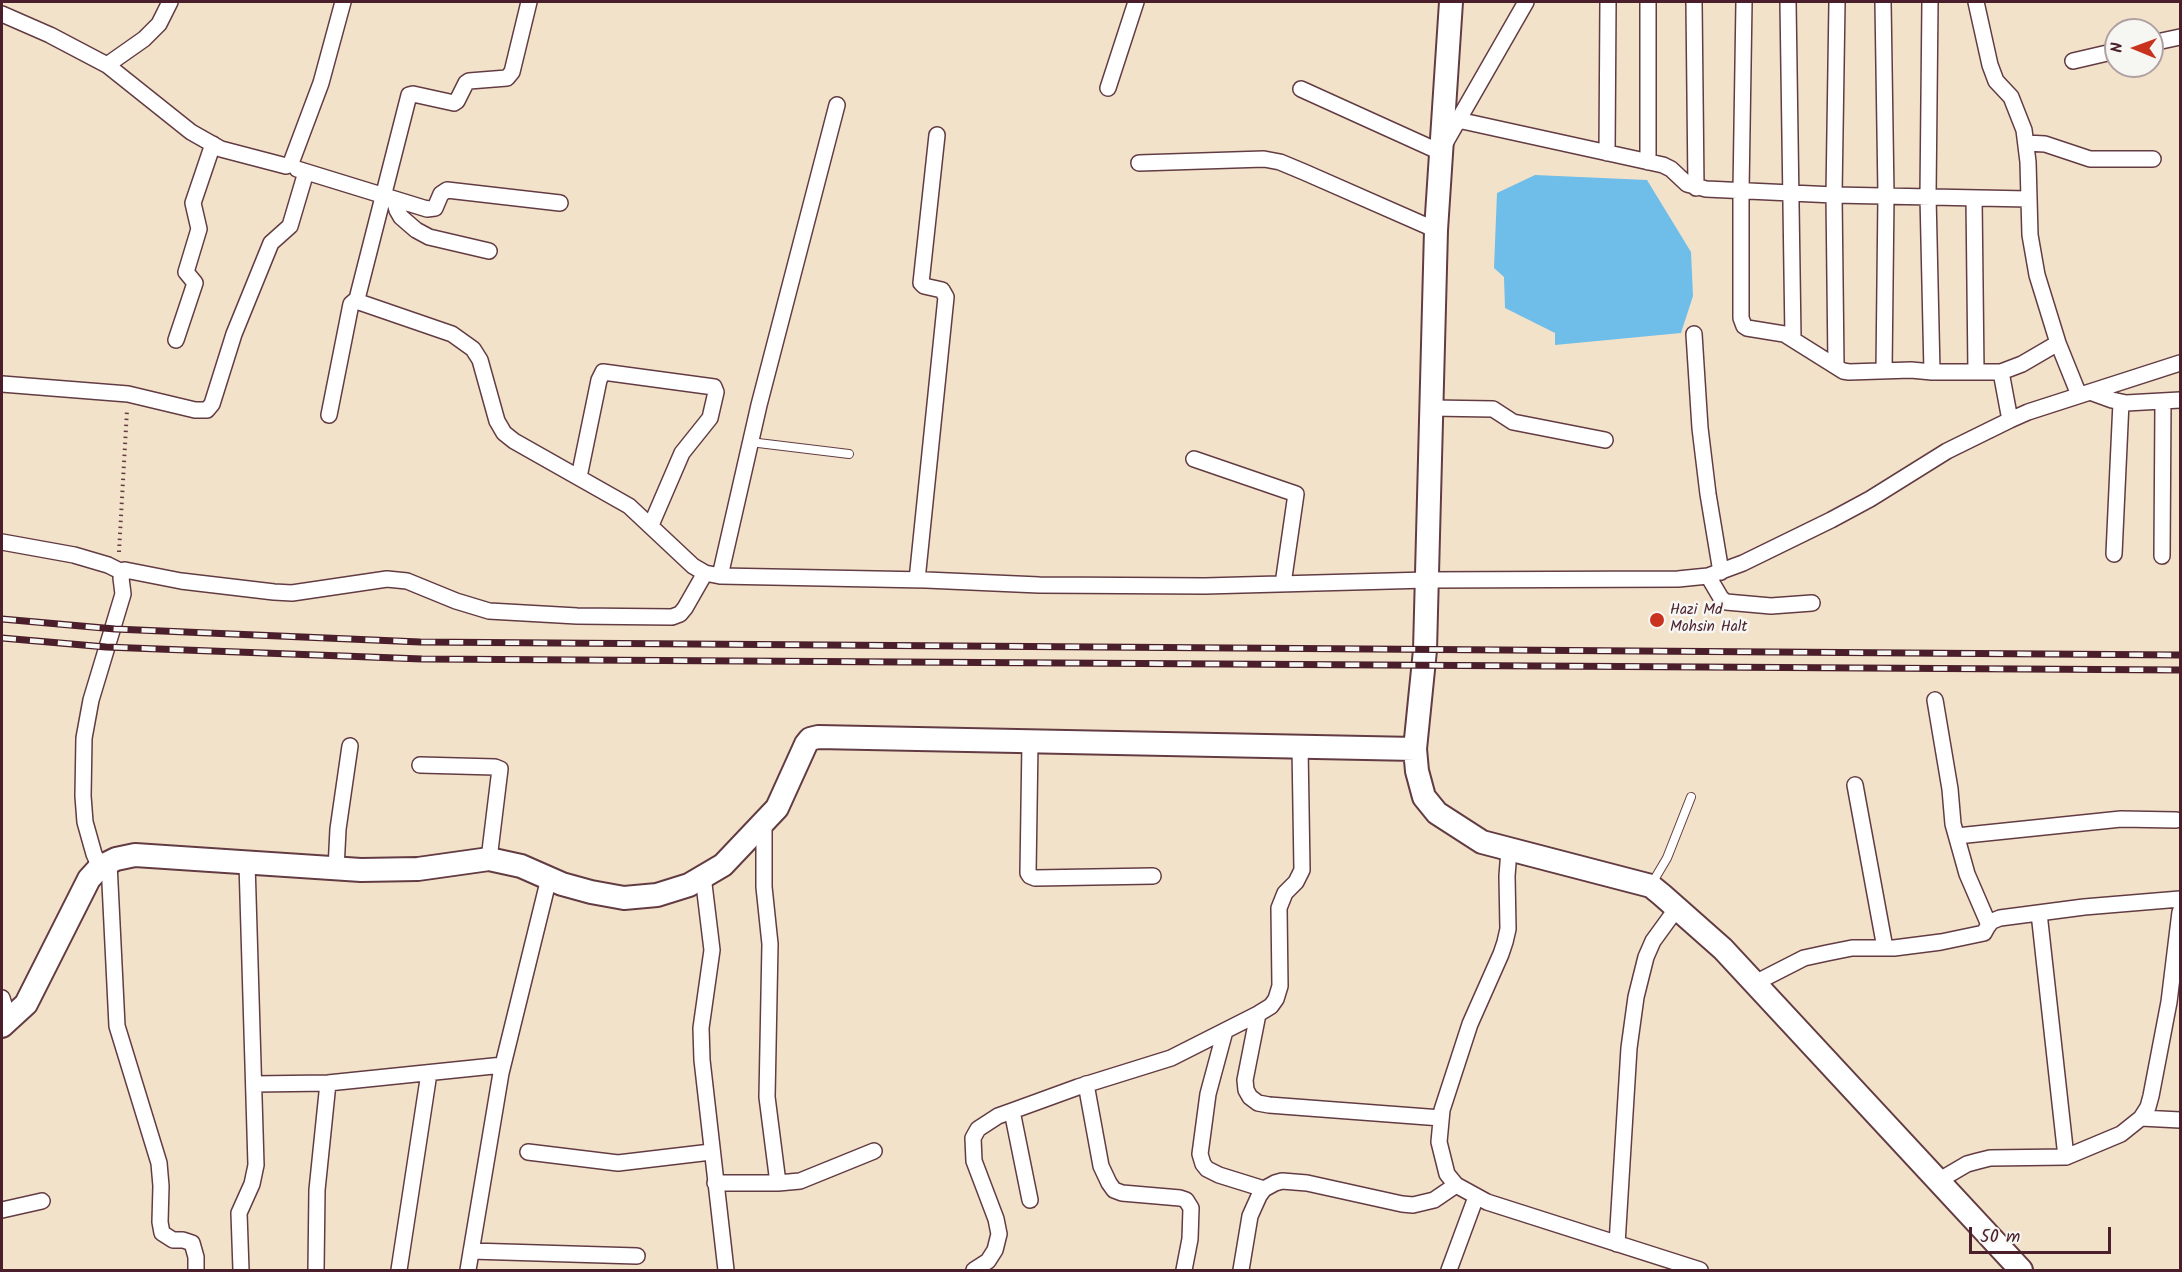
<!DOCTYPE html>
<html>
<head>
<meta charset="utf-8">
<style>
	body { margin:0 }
	#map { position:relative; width:2182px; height:1272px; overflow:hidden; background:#f3e2ca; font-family:Kalam,sans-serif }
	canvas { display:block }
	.frame { position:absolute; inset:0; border:3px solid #4a1f2b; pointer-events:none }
	.north { position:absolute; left:2104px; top:18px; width:60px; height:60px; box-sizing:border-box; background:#f6f6f2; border:2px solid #b1a0a2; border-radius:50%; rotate:271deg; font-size:16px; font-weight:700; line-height:24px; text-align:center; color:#4a1f2b }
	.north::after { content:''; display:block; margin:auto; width:21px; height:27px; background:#c8321e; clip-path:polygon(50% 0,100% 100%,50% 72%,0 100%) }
	.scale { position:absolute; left:1969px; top:1227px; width:142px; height:27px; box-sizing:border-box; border:3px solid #4a1f2b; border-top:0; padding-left:8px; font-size:18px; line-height:21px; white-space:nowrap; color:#4a1f2b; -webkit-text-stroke:4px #f6f6f2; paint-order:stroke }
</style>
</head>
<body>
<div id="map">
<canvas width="2182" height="1272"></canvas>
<div class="frame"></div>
<div class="north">N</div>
<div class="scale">50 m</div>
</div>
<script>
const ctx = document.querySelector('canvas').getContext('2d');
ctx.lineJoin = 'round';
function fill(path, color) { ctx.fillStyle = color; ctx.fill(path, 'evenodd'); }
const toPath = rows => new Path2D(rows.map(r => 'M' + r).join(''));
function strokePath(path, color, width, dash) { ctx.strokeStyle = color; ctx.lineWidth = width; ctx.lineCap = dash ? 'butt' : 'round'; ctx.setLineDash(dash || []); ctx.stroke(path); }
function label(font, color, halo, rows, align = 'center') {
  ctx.font = font + ' Kalam,sans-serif'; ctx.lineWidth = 5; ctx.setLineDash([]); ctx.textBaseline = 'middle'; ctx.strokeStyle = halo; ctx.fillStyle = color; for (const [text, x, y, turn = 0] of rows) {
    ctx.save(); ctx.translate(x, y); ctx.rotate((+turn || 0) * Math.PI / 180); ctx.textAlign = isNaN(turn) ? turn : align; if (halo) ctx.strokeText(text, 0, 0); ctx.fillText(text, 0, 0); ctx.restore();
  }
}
const water = toPath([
	[1535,175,1647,180,1691,252,1693,296,1681,333,1555,345,1555,333,1505,308,1504,277,1494,268,1497,193]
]);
const path = toPath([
	[119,552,127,410]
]);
const lane = toPath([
	[750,442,849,454],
	[1651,885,1667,858,1691,797]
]);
const street = toPath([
	[529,2,512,72,507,78,469,81,466,83,457,101,454,103,413,94,409,95,357,299,359,302,452,334,473,349,480,360,497,421,504,433,514,441,629,506,693,566,705,573,720,576,926,580,1039,585,1205,586,1427,580,1678,579,1708,576,1743,563,1831,520,1870,499,1947,451,2010,420,2028,412,2180,363],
	[1694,2,1696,188],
	[1744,2,1741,191,1741,318,1744,326,1747,328,1784,334,1843,371,1849,372,1911,370,1932,372,2001,372,2022,364,2058,343],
	[1788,2,1793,338],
	[1883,2,1886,195,1884,371],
	[1930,2,1928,196,1932,372],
	[1976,2,1990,65,1996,81,2011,97,2024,130,2028,162,2030,235,2037,275,2058,343,2079,395],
	[2,14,50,35,107,65,191,132,221,149,286,166,291,163,321,83,343,2],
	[2152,43,2180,37],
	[2073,61,2116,51],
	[107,65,144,39,159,24,170,2],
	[1108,88,1136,2],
	[1301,89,1440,152,1526,2],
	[1458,120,1663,165,1671,169,1687,184,1706,189,1834,195,2028,199],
	[2026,143,2045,144,2090,159,2153,159],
	[1607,153,1608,2],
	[1648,162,1648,2],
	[1139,163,1264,159,1280,162,1304,172,1436,230],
	[297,169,427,209,435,208,441,194,447,190,560,203],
	[1974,198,1976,372],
	[394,199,397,210,401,217,416,230,429,237,489,251],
	[1694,334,1700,428,1708,494,1721,572],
	[176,340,195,283,186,272,199,229,193,203,213,144],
	[1836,366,1834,195,1837,2],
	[2001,372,2010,420],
	[2,384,128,394,195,410,207,410,212,404,234,334,271,243,290,226,306,172],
	[2090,392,2112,400,2126,403,2180,400],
	[1432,408,1493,409,1513,422,1605,440],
	[329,415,351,304,357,299],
	[1194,459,1296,494,1283,584],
	[579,477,599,380,603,372,714,387,716,392,710,418,682,453,651,525],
	[2,542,74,555,108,565,122,572],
	[2114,554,2121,402],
	[2162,556,2163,402],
	[720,576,759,405,837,105],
	[1708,576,1721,598,1726,602,1771,606,1812,603],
	[917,580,946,297,942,290,924,286,921,283,937,135],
	[1935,700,1950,789,1953,824,1967,874,1989,925],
	[1030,742,1028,873,1030,876,1035,878,1153,876],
	[420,765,495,767,500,769,489,859],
	[1855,785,1885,948],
	[764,821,764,887,770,944,767,1097,778,1183],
	[1957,836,2121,819,2176,820],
	[1509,850,1507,876,1508,929,1505,942,1501,954,1470,1024,1442,1110,1439,1142,1447,1174,1456,1185,1487,1202,1700,1270],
	[109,863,117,1026,159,1163,161,1186,160,1222,162,1233,173,1240,183,1240,192,1243,196,1257,196,1270],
	[100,867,94,854,85,822,83,796,84,738,91,700,123,594,121,578,125,570,181,581,274,592,292,593,387,579,407,581,456,601,489,611,577,616,672,617,680,614,685,608,705,573],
	[336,869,338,829,350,746],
	[703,876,712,950,701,1028,702,1060,726,1270],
	[2039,913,2066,1157],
	[1755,983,1804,958,1827,953,1852,948,1894,948,1941,942,1984,933,1990,922,2000,918,2084,907,2180,899],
	[2,998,9,1021],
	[1258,1014,1245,1080,1246,1090,1250,1097,1258,1103,1269,1105,1441,1118],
	[1225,1031,1208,1094,1200,1154,1203,1164,1207,1169,1219,1175,1264,1189],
	[254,1084,328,1083,503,1065],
	[1086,1084,1101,1166,1109,1183,1114,1190,1122,1193,1180,1198,1186,1200,1191,1208,1190,1239,1184,1270],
	[1012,1111,1030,1200],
	[2141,1118,2180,1120],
	[528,1152,618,1163,711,1152],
	[1938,1181,1967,1164,1978,1161,1990,1158,2066,1157,2121,1134,2141,1118,2148,1107,2151,1096,2169,1002,2180,912],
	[715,1183,778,1183,800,1181,874,1151],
	[2,1210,42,1201],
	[1617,1244,1629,1048,1636,997,1646,957,1653,941,1677,908],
	[471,1251,637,1256],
	[241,1270,239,1213,252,1184,256,1165,247,863],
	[316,1270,317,1190,328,1083],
	[399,1270,429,1073],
	[468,1270,501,1073,549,878],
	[974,1270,988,1261,995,1250,999,1234,996,1219,974,1161,973,1138,978,1129,998,1116,1012,1111,1078,1087,1171,1058,1258,1014,1271,1006,1276,999,1280,986,1279,908,1285,893,1296,882,1302,870,1300,747],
	[1241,1270,1250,1216,1259,1196,1264,1189,1275,1183,1282,1181,1307,1183,1402,1204,1413,1205,1434,1200,1456,1185],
	[1449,1270,1476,1197]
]);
const secondary = toPath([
	[1451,2,1436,230,1425,650,1415,749,1417,771,1424,797,1437,813,1482,842,1651,886,1662,895,1723,949,2021,1270],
	[2,1026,26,1004,89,879,100,867,116,859,135,855,361,870,418,869,489,859,521,866,562,884,591,892,624,898,657,895,689,885,723,865,777,808,806,744,810,739,818,737,1415,749]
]);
const rail = toPath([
	[2,619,115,629,420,642,2180,655],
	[2,638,106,647,422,659,2180,670]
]);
const markers = [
	[1657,620,8,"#c8321e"]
];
const poiNames = [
	["Hazi Md",1670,611],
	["Mohsin Halt",1670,628]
];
fill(water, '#6fbde9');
strokePath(lane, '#633c43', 10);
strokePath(street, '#633c43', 18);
strokePath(secondary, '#633c43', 26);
strokePath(path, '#633c43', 4, [1.5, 4.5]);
strokePath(lane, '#fff', 8);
strokePath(street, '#fff', 15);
strokePath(secondary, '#fff', 22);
strokePath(rail, '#4a1f2b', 7);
strokePath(rail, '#f6f6f2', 4.5, [14]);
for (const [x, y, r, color] of markers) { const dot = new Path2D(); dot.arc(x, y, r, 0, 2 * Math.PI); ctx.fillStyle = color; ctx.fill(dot); strokePath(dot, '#f6f6f2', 2); }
label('15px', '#4a1f2b', '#f6f6f2', poiNames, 'left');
</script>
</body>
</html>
